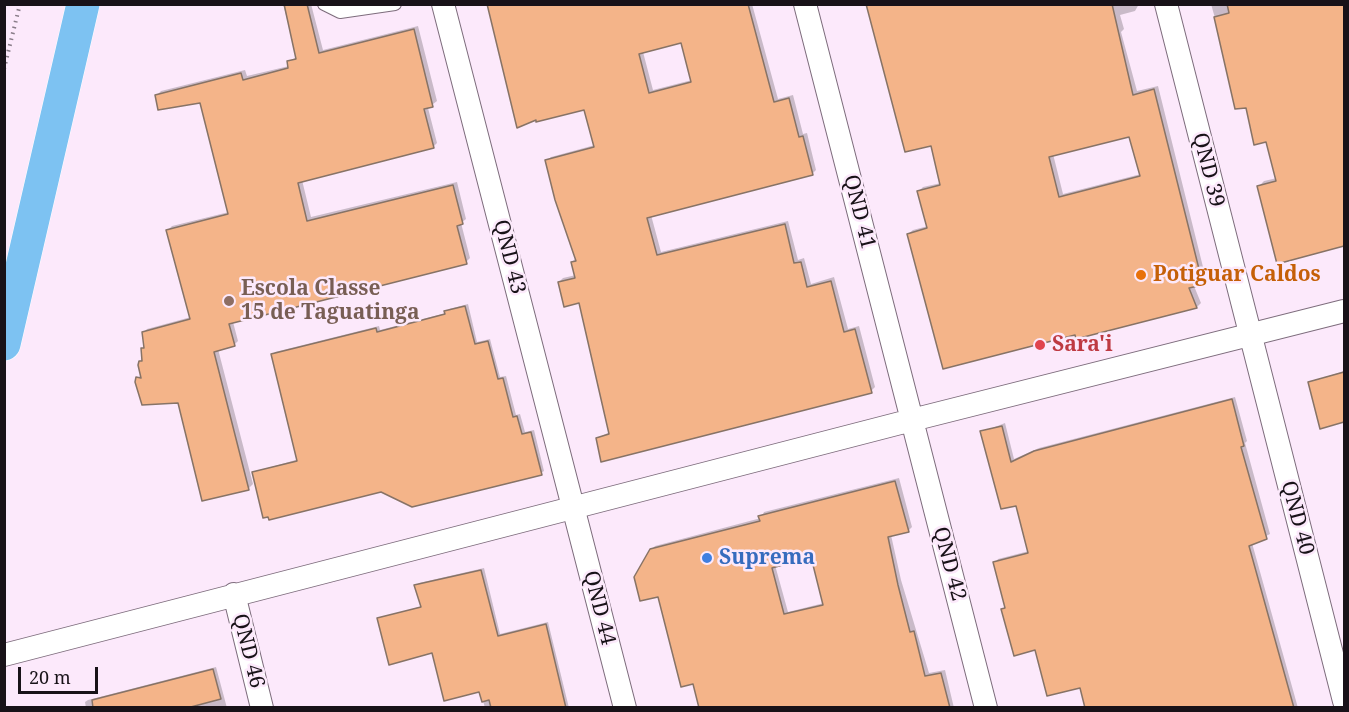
<!DOCTYPE html>
<html>
<head>
<meta charset="utf-8">
<style>
	body { margin:0 }
	#map { position:relative; width:1349px; height:712px; overflow:hidden; background:#fce9fb; font-family:"Noto Serif",serif }
	canvas { display:block }
	.frame { position:absolute; inset:0; border:6px solid #181218; pointer-events:none }
	.scale { position:absolute; left:18px; top:667px; width:80px; height:27px; box-sizing:border-box; border:3px solid #181218; border-top:0; padding-left:8px; font-size:18px; line-height:21px; white-space:nowrap; color:#181218; -webkit-text-stroke:4px #fce9fb; paint-order:stroke }
</style>
</head>
<body>
<div id="map">
<canvas width="1349" height="712"></canvas>
<div class="frame"></div>
<div class="scale">20 m</div>
</div>
<script>
const ctx = document.querySelector('canvas').getContext('2d');
ctx.lineJoin = 'round';
function fill(path, color) { ctx.fillStyle = color; ctx.fill(path, 'evenodd'); }
const toPath = rows => new Path2D(rows.map(r => 'M' + r).join(''));
function strokePath(path, color, width, dash) { ctx.strokeStyle = color; ctx.lineWidth = width; ctx.lineCap = dash ? 'butt' : 'round'; ctx.setLineDash(dash || []); ctx.stroke(path); }
function label(font, color, halo, rows, align = 'center') {
  ctx.font = font + ' "Noto Serif",serif'; ctx.lineWidth = 5; ctx.setLineDash([]); ctx.textBaseline = 'middle'; ctx.strokeStyle = halo; ctx.fillStyle = color; for (const [text, x, y, turn = 0] of rows) {
    ctx.save(); ctx.translate(x, y); ctx.rotate((+turn || 0) * Math.PI / 180); ctx.textAlign = isNaN(turn) ? turn : align; if (halo) ctx.strokeText(text, 0, 0); ctx.fillText(text, 0, 0); ctx.restore();
  }
}
const shadow = toPath([
	[283,4,311,4,323,50,418,26,437,101,428,108,437,143,433,147,302,180,311,217,457,182,466,219,461,223,470,258,466,262,233,322,238,341,234,345,218,349,253,484,249,488,203,499,179,402,138,378,142,374,140,361,143,358,142,349,146,346,143,333,147,329,191,317,168,230,172,226,229,212,201,102,157,95,161,91,245,70,247,76,289,66,288,62,297,57],
	[489,4,752,4,778,99,793,95,803,134,807,133,816,170,812,174,651,215,661,252,788,221,798,260,804,258,811,284,834,277,848,329,859,326,875,387,871,391,597,438,610,432,581,302,559,282,563,278,576,275,572,262,576,258,547,161,551,157,595,145,586,108],
	[682,41,692,80,653,90,643,52],
	[868,4,1139,4,1135,11,1120,15,1124,29,1121,32,1137,91,1158,86,1206,279,1194,286,1201,303,1197,307,1076,334,908,234,913,230,928,226,919,191,923,187,941,183,932,144],
	[1130,135,1141,174,1063,194,1053,154],
	[1211,4,1344,4,1344,245,1278,262,1259,186,1264,181,1277,178,1267,140,1229,68],
	[468,304,477,342,490,339,500,377,506,376,516,415,520,414,525,432,534,430,544,471,541,473,381,491,254,472,299,459,273,355,275,352,379,326,380,330,446,313,449,309],
	[1344,371,1344,421,1321,427,1310,382],
	[1235,397,1247,441,1245,443,1270,534,1252,543,1298,708,1086,708,1081,686,1036,648,1003,609,1006,606,995,563,998,559,1029,551,1017,504,982,432,1005,423,1014,459,1039,448],
	[899,478,912,527,908,531,891,535,901,580,929,673,945,670,954,708,700,708,651,550,655,546,761,518,764,512],
	[812,555,824,603,788,612,775,565],
	[484,568,500,634,548,622,569,708,485,708,480,690,433,652,378,619,422,606,416,586,419,583],
	[216,667,227,708,86,708,85,702,88,700]
]);
const building = toPath([
	[284,4,307,4,319,53,414,29,433,107,424,109,434,148,298,183,307,221,453,185,463,224,457,226,467,264,229,324,235,346,214,352,249,490,202,501,178,403,142,405,135,382,136,377,141,378,138,365,139,361,142,361,141,348,144,348,142,332,190,319,166,230,228,214,200,103,158,110,155,95,241,73,243,80,288,68,287,61,296,59,284,4],
	[487,4,748,4,774,102,789,98,799,137,803,136,813,175,647,218,657,255,785,224,794,263,801,262,807,287,831,281,844,332,855,329,872,393,601,462,596,438,609,434,579,303,564,307,558,282,575,278,571,262,576,261,555,200,545,160,594,147,584,110,536,122,536,120,517,128,487,4],
	[681,43,691,82,649,93,639,54,681,43],
	[866,4,1112,4,1133,95,1154,89,1203,285,1189,288,1197,308,1076,339,1075,335,943,369,907,234,927,228,917,191,940,185,931,146,905,152,866,4],
	[1129,137,1140,176,1059,197,1049,157,1129,137],
	[1227,4,1344,4,1344,246,1277,264,1257,186,1276,181,1266,142,1254,145,1246,108,1235,109,1214,17,1229,13,1227,4],
	[465,306,475,344,488,341,498,379,503,378,513,417,517,416,522,434,531,432,542,475,412,507,381,492,269,520,268,517,263,518,252,472,297,461,271,354,376,328,377,332,445,314,444,311,465,306],
	[1344,372,1344,422,1320,429,1308,382,1344,372],
	[1232,399,1244,446,1241,447,1267,539,1249,546,1294,708,1085,708,1080,688,1047,696,1035,650,1014,656,1001,609,1005,608,993,562,1028,553,1016,506,1001,509,980,431,1002,426,1011,462,1034,451,1232,399],
	[895,481,909,532,888,537,898,585,910,632,914,631,925,676,941,673,950,708,699,708,693,684,681,687,658,597,640,601,634,577,650,549,760,521,758,516,895,481],
	[811,557,823,605,784,614,772,568,811,557],
	[481,570,498,636,546,624,566,708,491,708,489,700,482,702,479,692,444,701,432,653,389,665,377,618,421,607,414,585,481,570],
	[213,669,221,699,187,708,93,708,92,700,213,669]
]);
const path = toPath([
	[4,69,20,4]
]);
const lane = toPath([
	[324,4,340,12,395,4]
]);
const street = toPath([
	[443,4,625,708],
	[805,4,986,708],
	[1166,4,1344,701],
	[234,594,262,708],
	[4,655,912,420,1344,311]
]);
const highway = toPath([
	[4,344,83,4]
]);
const markers = [
	[1141,275,6,"#e8710a"],
	[229,301,6,"#8d6e63"],
	[1040,345,6,"#e0444e"],
	[707,558,6,"#3f7fe0"]
];
const streetNames = [
	["QND 39",1208,170,76],
	["QND 41",859,212,76],
	["QND 43",509,257,76],
	["QND 40",1297,518,75],
	["QND 42",949,564,75],
	["QND 44",599,608,76],
	["QND 46",248,651,76]
];
const foodNames = [
	["Potiguar Caldos",1153,275]
];
const educationNames = [
	["Escola Classe",241,289],
	["15 de Taguatinga",241,313]
];
const healthNames = [
	["Sara'i",1052,345]
];
const shopNames = [
	["Suprema",719,558]
];
fill(shadow, '#0003');
fill(building, '#f4b489');
strokePath(building, '#877366', 1.5);
strokePath(lane, '#7d6c7c', 14);
strokePath(street, '#7d6c7c', 24);
strokePath(highway, '#fff', 34);
strokePath(path, '#897c88', 4, [1.5, 4.5]);
strokePath(lane, '#fff', 12);
strokePath(street, '#fff', 22);
strokePath(highway, '#7dc2f2', 33);
for (const [x, y, r, color] of markers) { const dot = new Path2D(); dot.arc(x, y, r, 0, 2 * Math.PI); ctx.fillStyle = color; ctx.fill(dot); strokePath(dot, '#fce9fb', 2); }
label('21px', '#181218', '#fce9fb', streetNames);
label('bold 21px', '#c56008', '#fce9fb', foodNames, 'left');
label('bold 21px', '#785e54', '#fce9fb', educationNames, 'left');
label('bold 21px', '#be3a42', '#fce9fb', healthNames, 'left');
label('bold 21px', '#366cbe', '#fce9fb', shopNames, 'left');
</script>
</body>
</html>
